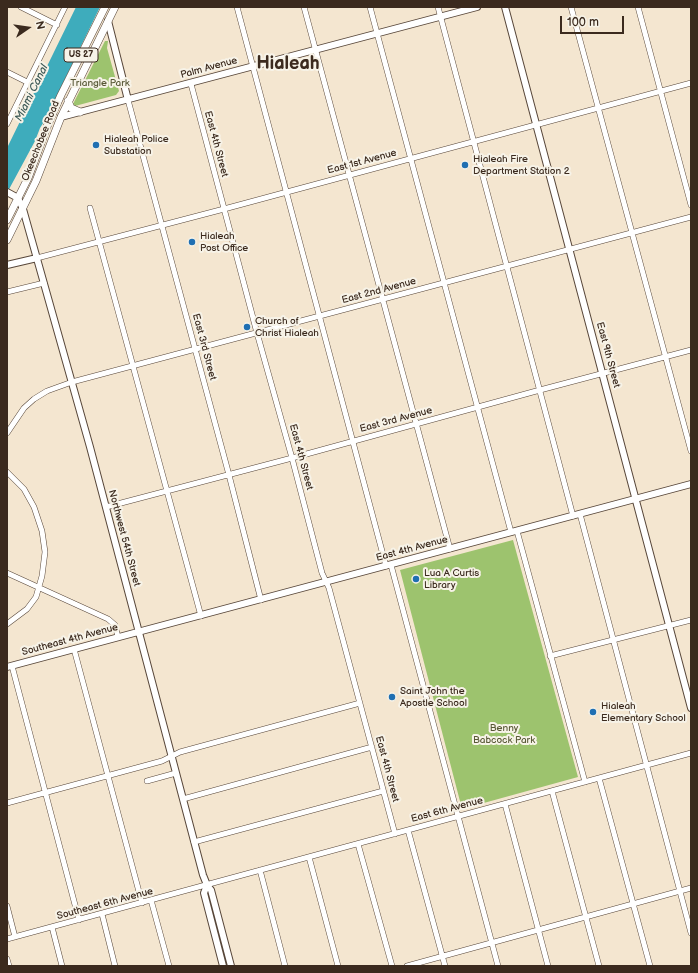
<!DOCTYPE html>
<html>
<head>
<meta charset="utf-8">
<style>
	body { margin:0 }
	#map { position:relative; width:698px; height:973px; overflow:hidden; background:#f4e6d0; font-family:"Balsamiq Sans",sans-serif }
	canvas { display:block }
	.frame { position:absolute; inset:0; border:8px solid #3b2a1e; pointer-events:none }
	.north { position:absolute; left:8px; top:8px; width:40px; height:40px; -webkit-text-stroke:3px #f7f3e8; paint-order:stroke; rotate:77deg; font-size:11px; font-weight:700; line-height:16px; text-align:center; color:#3b2a1e }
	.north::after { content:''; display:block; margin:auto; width:14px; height:18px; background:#3b2a1e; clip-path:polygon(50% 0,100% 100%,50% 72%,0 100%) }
	.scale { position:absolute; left:560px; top:16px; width:64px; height:18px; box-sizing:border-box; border:2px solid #3b2a1e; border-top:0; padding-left:5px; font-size:12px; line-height:14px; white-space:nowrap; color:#3b2a1e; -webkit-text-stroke:3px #f7f3e8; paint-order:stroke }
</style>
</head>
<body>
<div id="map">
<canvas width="698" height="973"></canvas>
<div class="frame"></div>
<div class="north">N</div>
<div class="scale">100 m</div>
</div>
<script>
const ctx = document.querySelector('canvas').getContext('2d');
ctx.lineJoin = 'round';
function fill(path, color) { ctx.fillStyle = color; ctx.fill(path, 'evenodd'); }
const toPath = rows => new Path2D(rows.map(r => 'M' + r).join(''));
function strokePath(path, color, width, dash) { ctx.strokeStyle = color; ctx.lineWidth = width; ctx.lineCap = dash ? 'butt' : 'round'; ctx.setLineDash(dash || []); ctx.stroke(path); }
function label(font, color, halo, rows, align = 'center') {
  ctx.font = font + ' "Balsamiq Sans",sans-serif'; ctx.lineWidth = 4; ctx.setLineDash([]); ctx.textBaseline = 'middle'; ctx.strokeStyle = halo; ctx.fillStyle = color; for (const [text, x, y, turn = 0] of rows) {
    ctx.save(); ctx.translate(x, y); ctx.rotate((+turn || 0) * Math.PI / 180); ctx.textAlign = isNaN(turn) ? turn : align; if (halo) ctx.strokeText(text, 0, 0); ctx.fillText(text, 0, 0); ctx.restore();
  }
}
const green = toPath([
	[105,41,108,41,107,48,119,91,116,95,75,106,73,104],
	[513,540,578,777,462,809,400,570]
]);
const water = toPath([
	[76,7,100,7,45,120,40,128,35,141,7,193,7,148]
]);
const minor = toPath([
	[21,7,57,25],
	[237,7,386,566],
	[304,7,450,549],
	[370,7,511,532],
	[438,7,573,516],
	[571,7,691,451],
	[638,7,691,205],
	[7,72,27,82],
	[191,84,257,333,292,458,322,573,329,588,395,834],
	[128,100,229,475,261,600],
	[7,124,65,7],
	[90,208,201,616],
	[37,258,224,209,691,83],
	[7,292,44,283],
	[7,433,24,408,34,399,47,391,72,382,691,217],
	[7,472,24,489,34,507,42,531,45,552,42,576,36,597,27,609,7,624],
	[106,507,292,458,540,390,691,350],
	[580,514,691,933],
	[517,531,585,782],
	[391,565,498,966],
	[7,573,108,619,115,625,118,637],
	[74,649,142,903],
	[550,656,691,620],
	[12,666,79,920],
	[599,778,650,966],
	[147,781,176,773],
	[552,791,599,966],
	[183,799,372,747],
	[7,803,162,761,180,752,360,703],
	[505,804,548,966],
	[408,830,445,966],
	[194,842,383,791],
	[358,844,392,966],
	[309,857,338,966],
	[260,870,285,966],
	[151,900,169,966],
	[7,906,15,937],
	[102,914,115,966],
	[52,927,62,966],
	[7,939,691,753],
	[7,959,9,966],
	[407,966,691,888]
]);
const major = toPath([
	[505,7,691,708],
	[108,21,128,100],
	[61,117,477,7],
	[7,192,18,198,23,209,90,447,203,875,207,885,211,890,231,966],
	[7,265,37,258],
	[7,667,691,484],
	[207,885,204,893,223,966]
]);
const highway = toPath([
	[68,101,71,108,80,112],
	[7,220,28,178,48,124,61,95,105,7],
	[7,240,36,181,61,117,115,7]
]);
const markers = [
	[96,145,4,"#1f6fb2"],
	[465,165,4,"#1f6fb2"],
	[192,242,4,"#1f6fb2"],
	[247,327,4,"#1f6fb2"],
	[416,579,4,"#1f6fb2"],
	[392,697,4,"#1f6fb2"],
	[593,712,4,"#1f6fb2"]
];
const shields = [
	[81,55,34]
];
const shieldNames = [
	["US 27",81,55]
];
const streetNames = [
	["Palm Avenue",209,68,-15],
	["Okeechobee Road",41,141,-68],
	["East 4th Street",216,144,75],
	["East 1st Avenue",362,162,-15],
	["East 2nd Avenue",379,291,-15],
	["East 3rd Street",204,347,75],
	["East 9th Street",608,355,75],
	["East 3rd Avenue",396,420,-15],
	["East 4th Street",301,457,75],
	["Northwest 54th Street",124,538,75],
	["East 4th Avenue",412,549,-15],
	["Southeast 4th Avenue",70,640,-15],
	["East 4th Street",387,769,75],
	["East 6th Avenue",447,810,-15],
	["Southeast 6th Avenue",105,904,-15]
];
const parkNames = [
	["Triangle Park",100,83],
	["Benny",504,728],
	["Babcock Park",504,740]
];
const poiNames = [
	["Hialeah Police",104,139],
	["Substation",104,151],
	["Hialeah Fire",473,159],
	["Department Station 2",473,171],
	["Hialeah",200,236],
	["Post Office",200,248],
	["Church of",255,321],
	["Christ Hialeah",255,333],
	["Lua A Curtis",424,573],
	["Library",424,585],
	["Saint John the",400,691],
	["Apostle School",400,703],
	["Hialeah",601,706],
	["Elementary School",601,718]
];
const waterNames = [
	["Miami Canal",32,93,-64]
];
const townNames = [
	["Hialeah",288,64]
];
fill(green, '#9dc36e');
fill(water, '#3eacbc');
strokePath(minor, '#574639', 6);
strokePath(major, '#574639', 8);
strokePath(highway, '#574639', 8);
strokePath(minor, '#fff', 5);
strokePath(major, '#fff', 6);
strokePath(highway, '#fff', 7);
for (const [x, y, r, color] of markers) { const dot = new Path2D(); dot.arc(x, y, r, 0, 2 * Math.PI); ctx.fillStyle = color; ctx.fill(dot); strokePath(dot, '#f7f3e8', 1.5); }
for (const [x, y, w] of shields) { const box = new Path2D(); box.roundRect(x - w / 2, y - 7, w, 14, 3); ctx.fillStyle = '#f7f3e8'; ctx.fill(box); strokePath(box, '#3b2a1e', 1); }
label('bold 9px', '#3b2a1e', null, shieldNames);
label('10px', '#3b2a1e', '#f7f3e8', streetNames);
label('10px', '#585836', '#f7f3e8', parkNames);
label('10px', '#3b2a1e', '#f7f3e8', poiNames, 'left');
label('italic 11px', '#3c5855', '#f7f3e8', waterNames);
label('bold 18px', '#3b2a1e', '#f7f3e8', townNames);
</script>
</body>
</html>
